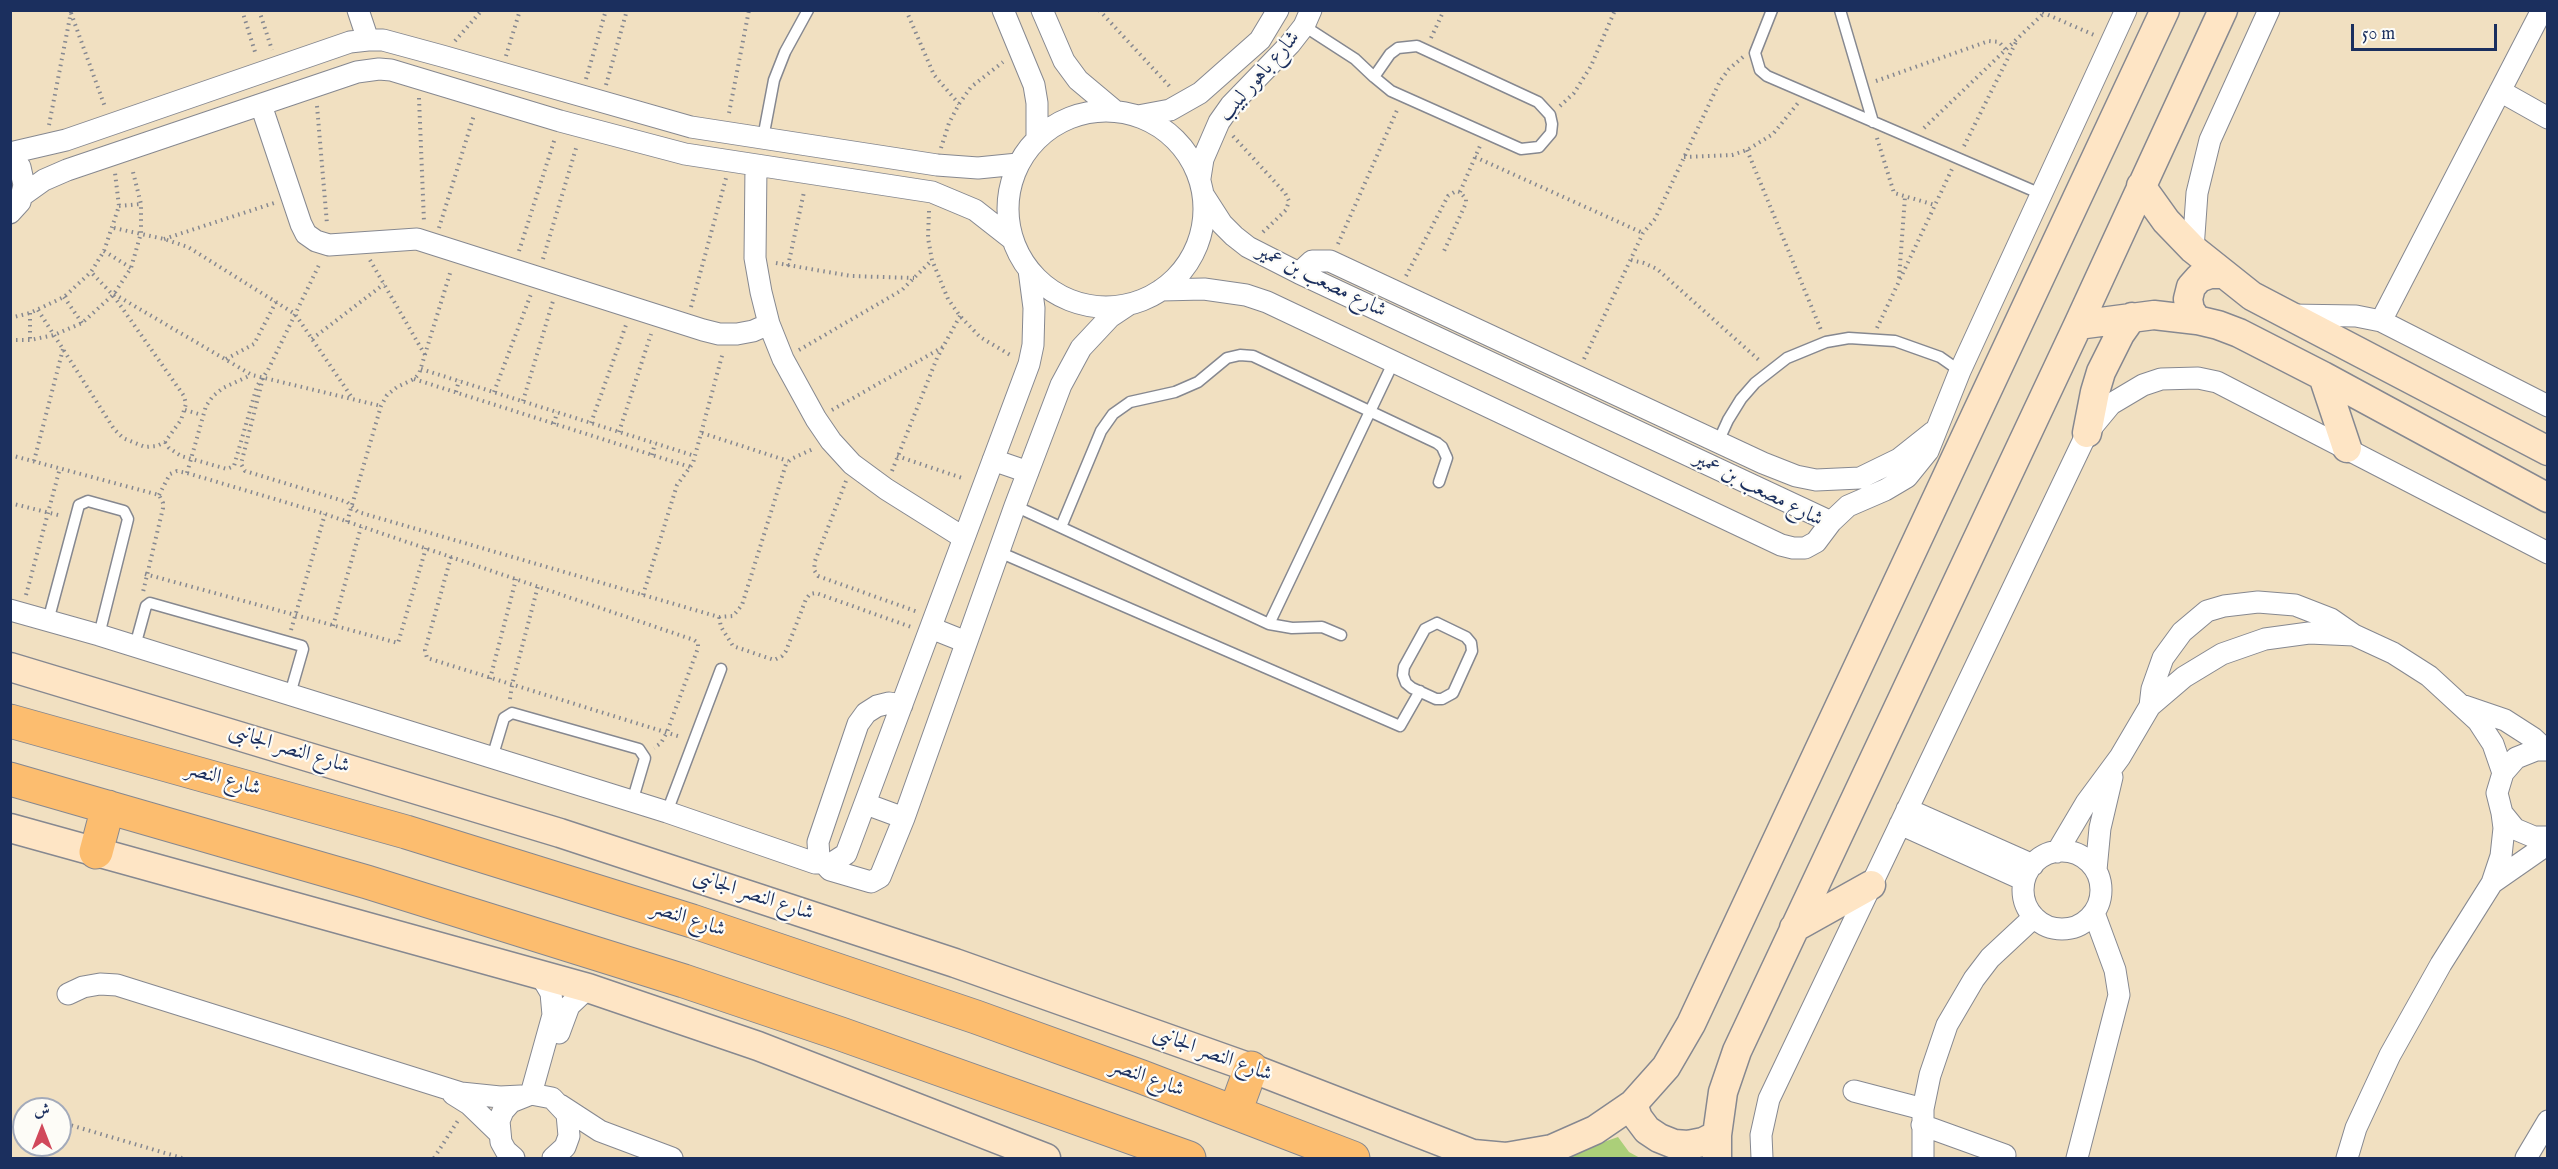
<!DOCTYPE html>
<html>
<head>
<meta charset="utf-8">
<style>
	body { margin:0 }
	#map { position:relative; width:2558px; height:1169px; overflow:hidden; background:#f1e0c1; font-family:"IM FELL English",Amiri,serif }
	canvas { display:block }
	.frame { position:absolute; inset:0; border:12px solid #1b2f5e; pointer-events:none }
	.north { position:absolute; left:12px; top:1097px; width:60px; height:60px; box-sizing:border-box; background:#fdfcf7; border:2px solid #a3aaba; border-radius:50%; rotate:0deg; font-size:16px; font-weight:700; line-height:24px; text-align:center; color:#1b2f5e }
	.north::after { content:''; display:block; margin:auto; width:21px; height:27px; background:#d1495b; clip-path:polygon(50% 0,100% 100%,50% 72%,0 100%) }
	.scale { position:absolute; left:2351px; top:24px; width:146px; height:27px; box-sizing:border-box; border:3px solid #1b2f5e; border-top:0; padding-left:8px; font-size:18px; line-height:21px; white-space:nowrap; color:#1b2f5e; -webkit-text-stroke:4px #fdfcf7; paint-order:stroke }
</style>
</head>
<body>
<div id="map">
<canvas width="2558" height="1169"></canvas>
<div class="frame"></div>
<div class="north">ش</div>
<div class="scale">50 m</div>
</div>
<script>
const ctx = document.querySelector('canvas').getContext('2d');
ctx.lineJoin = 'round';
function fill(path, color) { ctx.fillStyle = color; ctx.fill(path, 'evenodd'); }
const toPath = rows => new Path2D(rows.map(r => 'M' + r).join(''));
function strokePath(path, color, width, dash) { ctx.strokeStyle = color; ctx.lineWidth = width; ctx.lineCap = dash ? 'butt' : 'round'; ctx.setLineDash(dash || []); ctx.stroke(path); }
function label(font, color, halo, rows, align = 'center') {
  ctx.font = font + ' "IM FELL English",Amiri,serif'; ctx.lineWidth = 4.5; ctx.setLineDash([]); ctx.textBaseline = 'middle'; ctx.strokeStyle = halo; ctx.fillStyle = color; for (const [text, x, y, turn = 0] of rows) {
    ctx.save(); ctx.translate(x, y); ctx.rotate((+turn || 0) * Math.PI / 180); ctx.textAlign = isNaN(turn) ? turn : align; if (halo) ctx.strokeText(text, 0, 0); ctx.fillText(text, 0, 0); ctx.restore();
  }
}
const green = toPath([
	[1618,1137,1629,1152,1640,1158,1565,1158,1561,1157]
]);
const path = toPath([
	[58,10,88,10],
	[242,10,256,55],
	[259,10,272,50],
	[906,10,934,75,959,104],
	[1099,10,1172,89],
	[2037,10,2094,35],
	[71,13,105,107],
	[1431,38,1444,10],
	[455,41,482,10],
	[506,56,520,10],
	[586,79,606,10],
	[1876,81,1989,41,1999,42,2006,50],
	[606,85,627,10],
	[419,98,424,222],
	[317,106,327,224],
	[1560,106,1574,93,1591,66,1615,10],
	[729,113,749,10],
	[49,125,71,12],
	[1924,128,2043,14],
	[1233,136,1285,193,1289,201,1286,210,1261,234],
	[1877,138,1894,193,1935,205],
	[1964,146,2017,40],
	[941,148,949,123,959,104,971,87,1003,62],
	[1747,150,1821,330],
	[1475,157,1643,233],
	[1684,157,1732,155,1747,150,1773,134,1798,103],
	[1460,192,1480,146],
	[119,206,141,204],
	[929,211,928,238,932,260,948,299,960,316,980,337,1012,356],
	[114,228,164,239,188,247,295,314,353,399],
	[439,228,474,115],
	[164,239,274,203],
	[1338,244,1398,108],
	[104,251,131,268],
	[519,251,555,138],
	[543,259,577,145],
	[370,260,425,355],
	[1631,260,1644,263,1657,269,1760,361],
	[776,263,851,276,914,278],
	[788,266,804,192],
	[1406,276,1448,196,1456,191,1460,192,1466,199,1466,203,1444,251],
	[1899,278,1905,197],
	[114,294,252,375,381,406],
	[64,297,82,323],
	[691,307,726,178],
	[38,310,114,429,123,438,145,447,157,446,165,442,181,420,186,404,184,396,113,295,91,272],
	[30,313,30,340],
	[10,318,30,313,64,297,91,272,104,251,119,206,115,173],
	[1877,328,1952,169],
	[312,339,384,284],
	[10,340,30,340,54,335,82,323,114,294,131,268,141,233,141,204,132,168],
	[799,350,902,290,932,260],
	[226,359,254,344,276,302],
	[1584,359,1643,233,1655,219,1720,81,1729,69,1743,57],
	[421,369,695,456],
	[263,378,241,464,245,471,347,502,358,512,719,617,733,616,742,605,786,464,791,459,813,449],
	[414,379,690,467],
	[456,392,459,380],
	[494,392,531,294],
	[523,401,553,301],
	[185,410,202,415],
	[832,410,943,347],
	[591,423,626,325],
	[554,424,557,412],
	[619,432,651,334],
	[702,433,788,461],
	[165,442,169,448,181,456,227,469,234,466,257,386,268,370,320,263],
	[10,455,159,495,163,503,163,508,143,592],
	[652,455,655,443],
	[897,456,965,479],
	[34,461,63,349],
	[892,471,937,358,960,316],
	[187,473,206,406,213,396,223,388,251,375],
	[846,481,815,561,814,570,818,576,918,612],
	[159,495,170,474,177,471,187,473,325,514,694,640,698,643,698,648,667,732,661,743,654,748],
	[10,503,62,516],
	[347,522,381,406,387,395,397,387,414,379,419,374,451,270],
	[451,557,425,650,427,658,681,737],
	[145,574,398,643,426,548],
	[26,595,60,468],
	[643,595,677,485,693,463,723,352],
	[719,617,721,627,733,646,774,660,782,656,786,651,806,599,810,594,816,593,911,627],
	[333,626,361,527],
	[291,630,325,514],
	[490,679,516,579],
	[510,699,512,685,538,586],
	[10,1117,24,1121],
	[60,1122,182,1158],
	[434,1158,459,1119]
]);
const lane = toPath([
	[1772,10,1755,53,1760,70,1767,76,2041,194],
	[1840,10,1873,122],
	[1304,26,1355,59,1374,77,1390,54,1398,48,1417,46,1538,102,1550,115,1552,124,1551,133,1539,147,1521,149,1391,91,1374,77],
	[763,138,774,80,785,52,808,10],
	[1718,442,1728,420,1741,399,1755,383,1787,358,1826,342,1849,338,1895,341,1940,357,1960,371],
	[1015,506,1269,624,1292,628,1322,627,1341,635],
	[1061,527,1101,431,1113,414,1130,402,1175,392,1198,382,1227,358,1240,355,1253,356,1437,443,1442,447,1447,458,1439,482],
	[999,552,1400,726,1420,691],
	[48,621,79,505,88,501,124,511,128,519,99,635],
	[1437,623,1466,637,1471,643,1472,651,1453,693,1442,699,1436,699,1412,688,1406,683,1403,675,1404,667,1425,629,1437,623],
	[1269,624,1394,361],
	[135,646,146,606,150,603,302,646,303,649,290,694],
	[492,758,504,718,512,713,639,749,645,758,632,802],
	[667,812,721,669]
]);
const street = toPath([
	[358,10,368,40],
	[1003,10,1034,85,1037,103,1037,138],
	[1042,10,1064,61,1078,80,1115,111],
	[2500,91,2548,118],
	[261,105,301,224,306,234,316,241,329,245,417,239,703,330,719,334,737,334,753,331,769,324],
	'1008 209a98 98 0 1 1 196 0a98 98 0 1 1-196 0Z',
	[1138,116,1170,110,1200,93,1260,40,1278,10],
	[10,153,66,140,350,42,368,40,383,40,442,56,691,127,937,165,978,168,1018,164],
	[10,157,20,167,24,185,20,202,10,213],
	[756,166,755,258,761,292,769,324,783,359,816,419,831,441,852,464,886,489,964,538],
	[1200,178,1203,159,1219,122,1231,105,1290,44,1304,26,1311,10],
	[23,195,44,180,67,170,357,72,379,69,391,70,560,121,685,154,932,192,975,210,1012,239],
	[1204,196,1222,224,1234,236,1248,247,1299,273,1831,522],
	[2193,249,2197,193,2210,140,2269,10],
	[1299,273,1312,261,1330,261,1763,463,1796,476,1816,480,1860,478,1899,459,1933,432],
	[1161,290,1204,289,1246,295,1267,302,1781,545,1793,548,1805,548,1816,542,1831,522,1848,506,1885,490,1907,477,1928,451,1960,371,2126,10],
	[2290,315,2356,316,2381,321,2548,406],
	[2381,321,2542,10],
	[993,460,1028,472],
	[10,610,99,635,667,812,815,863,832,863,846,854,1029,364,1033,345,1034,308,1029,270],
	[931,628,966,642],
	[902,705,889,703,877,706,866,713,858,724,818,842,819,858,830,870,871,882,880,877,904,818,1015,506,1061,385,1081,348,1110,317,1128,305],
	[2150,706,2152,689,2163,658,2182,632,2207,611,2224,606,2258,602,2295,605,2331,619,2354,635,2393,653,2429,676,2478,721,2493,744,2503,773],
	[2464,706,2505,720,2533,738,2546,750],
	[2548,750,2536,750,2516,758,2503,773,2497,793,2502,813,2515,829,2534,837,2548,837],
	[866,804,904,818],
	[1907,809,2033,865],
	[1900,824,2024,880],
	'2023 890a39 39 0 1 1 78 0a39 39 0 1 1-78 0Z',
	[2057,852,2086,803,2120,757,2150,706,2184,677,2222,654,2265,639,2309,633,2354,635],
	[2096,870,2100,828,2112,777],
	[2492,883,2548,844],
	[68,994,83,987,100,984,117,985,461,1093,500,1097,521,1096],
	[559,1033,569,1006,588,988],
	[1854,1091,1923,1109],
	[453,1094,469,1104,498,1132],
	[531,1094,553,1015,551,993,541,976],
	[560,1105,600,1131,672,1158],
	[1922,1125,2005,1155],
	[514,1158,506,1151,501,1142,499,1121,503,1111,511,1102,531,1094,552,1098,567,1114,569,1136,565,1147,553,1158],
	[1762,1158,1761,1135,1769,1099,2087,433,2111,404,2143,385,2161,379,2198,378,2217,382,2548,553],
	[1923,1158,1923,1109,1930,1075,1947,1025,1974,979,1990,958,2034,917],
	[2077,1158,2119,995,2115,970,2094,913],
	[2347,1158,2356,1128,2390,1055,2441,964,2492,883,2501,856,2504,828,2502,813],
	[2526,1158,2548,1121]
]);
const secondary = toPath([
	[2141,186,2166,221,2193,249,2252,296,2548,451],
	[2197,320,2190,310,2188,299,2191,287,2199,278,2210,274,2221,274],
	[2078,325,2154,315,2197,320,2218,325,2239,333,2323,376,2548,498],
	[2323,376,2347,448],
	[2087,433,2095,392,2101,372,2120,334,2132,317],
	[10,667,560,833,955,963,1251,1068,1483,1158],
	[10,828,588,988,758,1046,1046,1158],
	[1794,928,1871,885],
	[1633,1104,1638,1118,1647,1130,1659,1138,1674,1144,1688,1145,1703,1142,1717,1135],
	[1473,1154,1506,1157,1552,1149,1595,1130,1633,1104,1666,1067,1691,1024,2165,10],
	[1717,1158,1717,1135,1723,1092,1737,1051,2078,325,2223,10]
]);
const primary = toPath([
	[10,721,406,832,692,921,976,1017,1142,1077,1353,1158],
	[10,779,367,882,684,981,841,1034,1189,1158],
	[96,852,108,807],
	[1235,1112,1251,1068]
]);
const streetNames = [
	["شارع باهور لبيب",1260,77,-49],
	["شارع مصعب بن عمير",1321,282,26],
	["شارع مصعب بن عمير",1758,490,27],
	["شارع النصر الجانبى",289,750,17],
	["شارع النصر",223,780,16],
	["شارع النصر الجانبى",753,896,18],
	["شارع النصر",688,920,18],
	["شارع النصر الجانبى",1212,1055,20],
	["شارع النصر",1147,1079,20]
];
fill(green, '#abcf79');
strokePath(lane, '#868890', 13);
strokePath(street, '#868890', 23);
strokePath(secondary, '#868890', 31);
strokePath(primary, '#868890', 35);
strokePath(path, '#868890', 4, [1.5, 4.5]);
strokePath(lane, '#fff', 10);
strokePath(street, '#fff', 21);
strokePath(secondary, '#fee5c5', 28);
strokePath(primary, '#fcbd6f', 33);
label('21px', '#1b2f5e', '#fdfcf7', streetNames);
</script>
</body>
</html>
